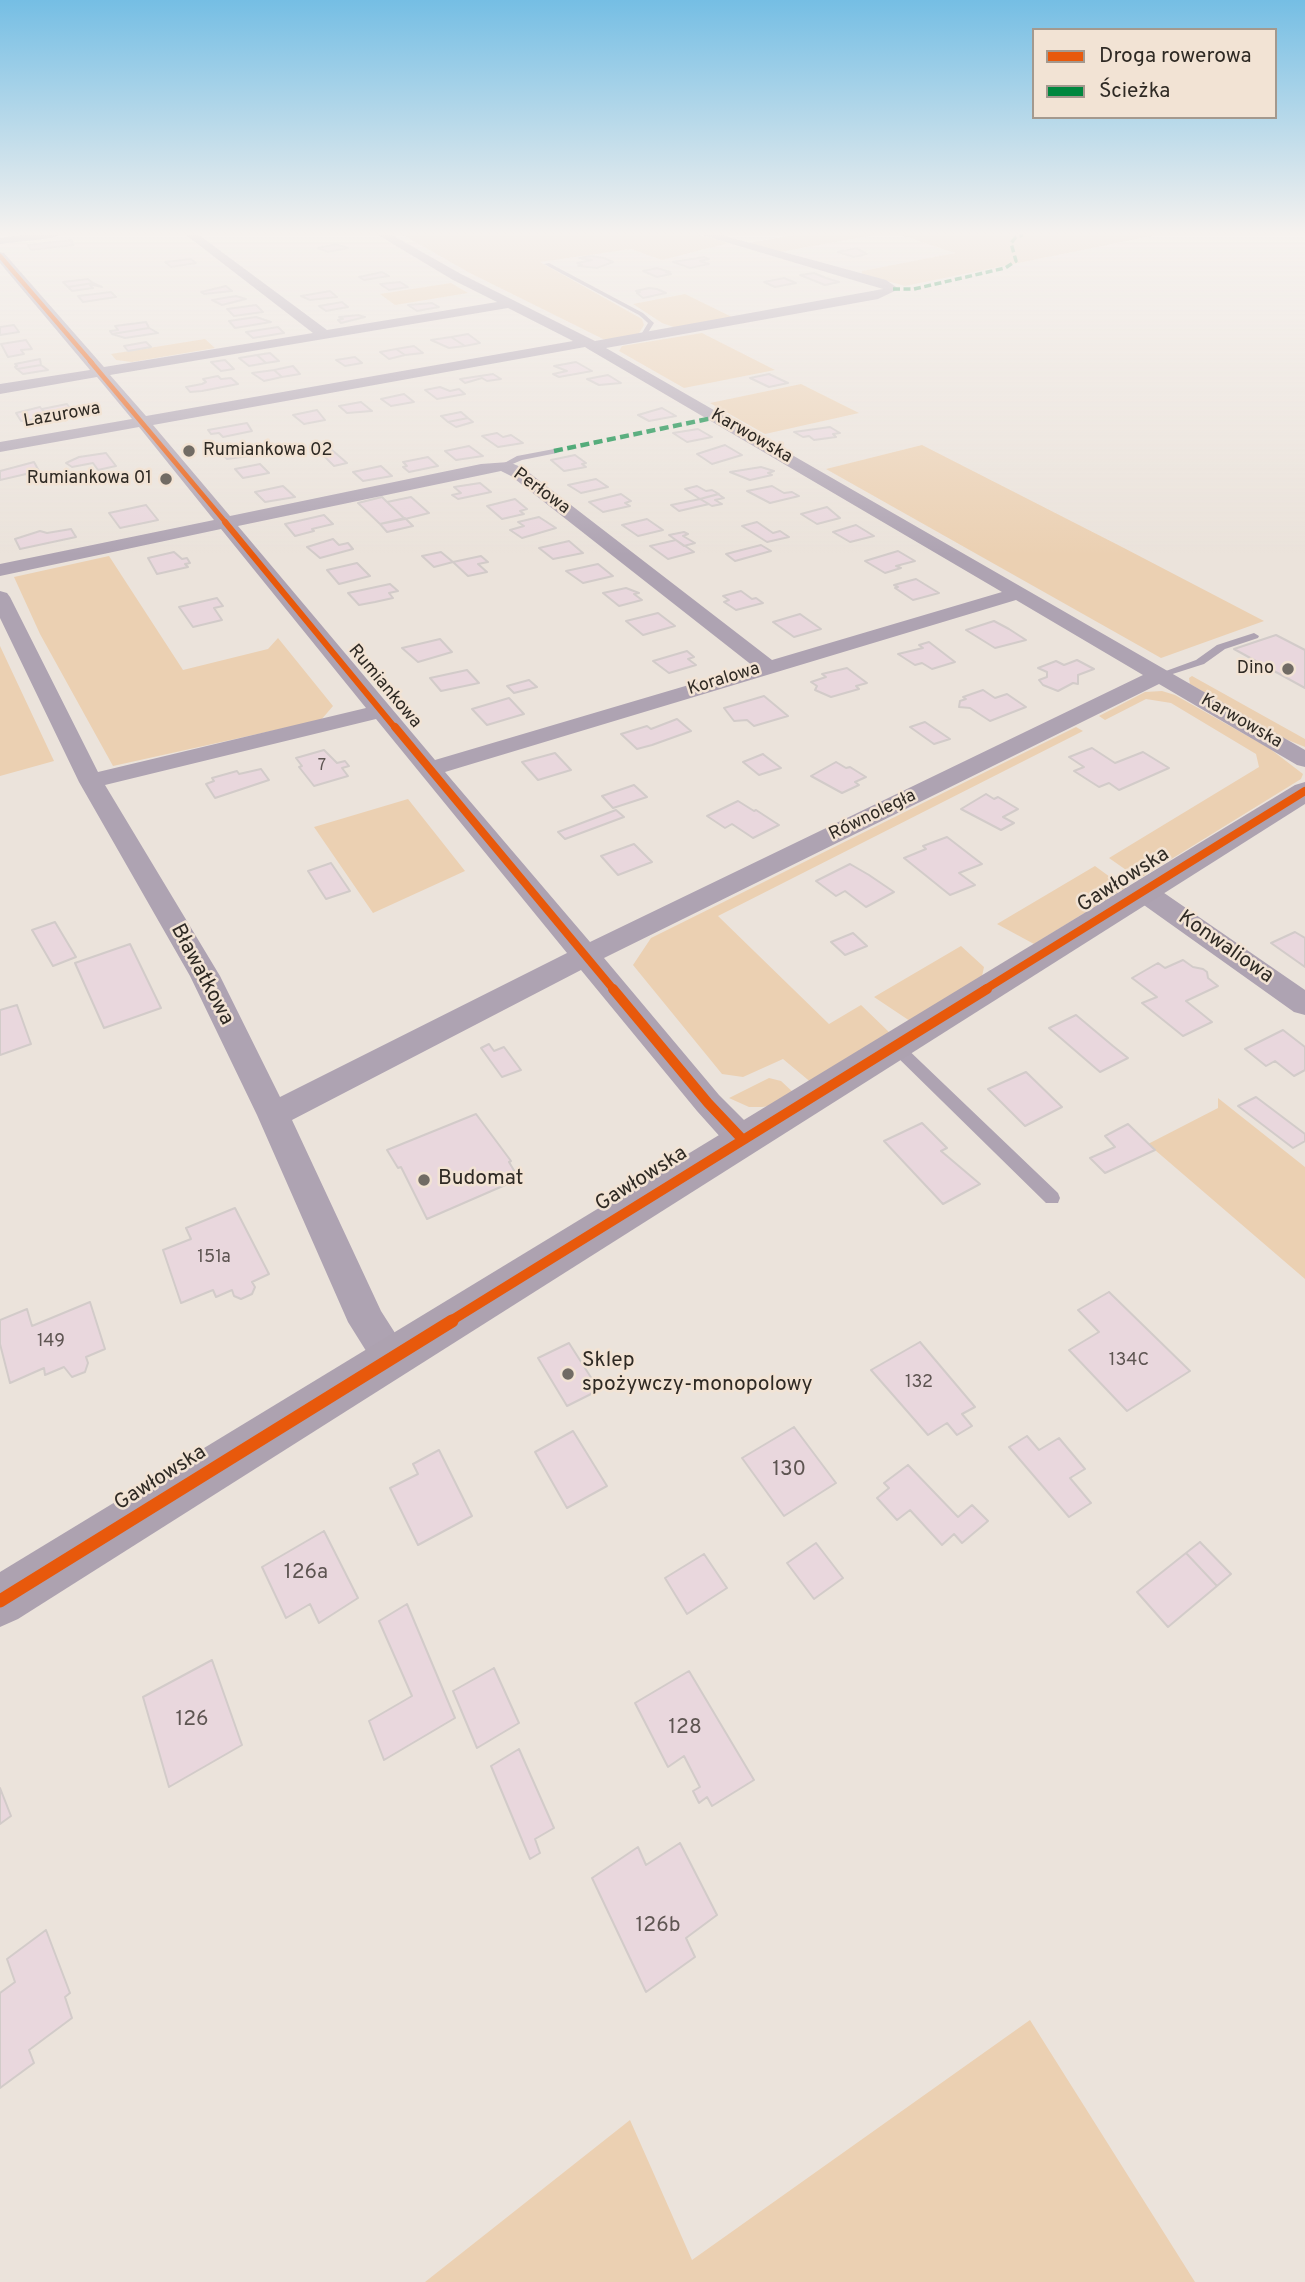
<!DOCTYPE html>
<html>
<head>
<meta charset="utf-8">
<style>
	body { margin:0 }
	#map { position:relative; width:1305px; height:2282px; overflow:hidden; background:#ebe3db; font-family:Overpass,sans-serif }
	canvas { display:block }
	.legend { position:absolute; left:1032px; top:28px; width:245px; height:91px; box-sizing:border-box; background:#f2e3d4; border:2px solid #a4998e; margin:0; padding:9px 12px; list-style:none; font-size:21px; color:#2f2a24 }
	.legend li { display:flex; align-items:center; gap:14px; height:35px }
	.legend b { width:35px; border:2px solid #a4998e }
</style>
</head>
<body>
<div id="map">
<canvas width="1305" height="2282"></canvas>
<ul class="legend">
<li><b style="height:9px;background:#e8590c"></b>Droga rowerowa</li>
<li><b style="height:9px;background:#00873e"></b>Ścieżka</li>
</ul>
</div>
<script>
const ctx = document.querySelector('canvas').getContext('2d');
ctx.lineJoin = 'round';
function fill(path, color) { ctx.fillStyle = color; ctx.fill(path, 'evenodd'); }
const toPath = rows => new Path2D(rows.map(r => 'M' + r).join(''));
function strokePath(path, color, width, dash) { ctx.strokeStyle = color; ctx.lineWidth = width; ctx.lineCap = dash ? 'butt' : 'round'; ctx.setLineDash(dash || []); ctx.stroke(path); }
function label(font, color, halo, rows, align = 'center') {
  ctx.font = font + ' Overpass,sans-serif'; ctx.lineWidth = 5; ctx.setLineDash([]); ctx.textBaseline = 'middle'; ctx.strokeStyle = halo; ctx.fillStyle = color; for (const [text, x, y, turn = 0] of rows) {
    ctx.save(); ctx.translate(x, y); ctx.rotate((+turn || 0) * Math.PI / 180); ctx.textAlign = isNaN(turn) ? turn : align; if (halo) ctx.strokeText(text, 0, 0); ctx.fillText(text, 0, 0); ctx.restore();
  }
}
const green = toPath([
	[403,235,699,235,729,243,662,260,631,249,540,262,642,319,644,325,638,335,607,341,468,272],
	[794,235,874,235,780,252,749,243],
	[901,235,1156,235,905,286,862,274,862,271,955,253],
	[451,283,468,293,395,305,380,294],
	[685,294,734,318,676,328,662,323,633,304],
	[702,333,775,370,684,388,619,351,622,346],
	[205,339,215,348,132,362,116,360,111,354],
	[801,384,859,413,765,434,710,403],
	[922,445,1122,547,1264,621,1161,658,826,469],
	[109,556,183,670,268,649,278,638,333,706,321,720,113,766,40,634,14,577],
	[0,646,54,761,0,776],
	[1192,676,1305,739,1305,747,1283,738,1190,684,1189,678],
	[1162,691,1175,695,1269,748,1303,774,1301,779,1139,879,1109,858,1259,767,1256,754,1171,703,1146,699,1105,720,1099,716,1145,692],
	[1076,727,1083,731,718,916,829,1024,861,1005,891,1034,813,1084,783,1059,743,1077,722,1074,633,965,651,938],
	[408,799,465,871,373,913,314,827],
	[1095,866,1125,888,1034,944,997,924],
	[961,946,984,967,981,981,910,1021,874,997],
	[769,1078,781,1081,795,1094,777,1105,762,1107,749,1107,729,1098],
	[1218,1098,1305,1167,1305,1279,1148,1144,1218,1108],
	[1030,2020,1195,2282,425,2282,630,2120,692,2260]
]);
const building = toPath([
	[71,240,74,245,31,250,28,245,71,240],
	[336,244,348,248,328,252,318,248,336,244],
	[856,248,867,254,854,257,838,252,856,248],
	[591,256,604,258,613,262,597,268,578,266,582,265,577,263,592,260,579,258,591,256],
	[704,257,709,259,700,261,709,264,690,268,673,262,704,257],
	[191,259,196,263,171,267,165,262,191,259],
	[657,268,670,272,666,272,671,274,657,277,643,271,657,268],
	[382,272,389,276,364,280,359,277,382,272],
	[814,273,826,278,839,282,825,285,800,275,814,273],
	[784,278,796,283,775,287,764,282,784,278],
	[88,279,93,283,68,287,63,282,88,279],
	[400,282,408,287,389,290,380,284,400,282],
	[93,283,102,287,93,285,90,285,93,288,72,291,68,287,93,283],
	[226,286,232,291,204,294,201,292,226,286],
	[649,288,657,289,666,293,643,298,637,293,640,292,636,291,649,288],
	[330,291,337,297,310,300,301,296,330,291],
	[111,292,116,297,83,302,78,296,111,292],
	[236,296,246,299,222,305,212,300,236,296],
	[342,302,348,307,326,311,319,306,342,302],
	[432,303,439,307,417,311,408,305,432,303],
	[256,305,263,312,234,316,227,309,256,305],
	[358,315,365,317,341,323,338,320,343,319,339,317,358,315],
	[256,317,271,322,235,328,229,321,256,317],
	[146,322,149,328,112,334,110,331,118,330,115,326,146,322],
	[14,325,19,332,0,335,0,327,14,325],
	[278,327,284,333,253,338,246,332,278,327],
	[149,328,158,333,125,338,112,334,149,328],
	[468,334,480,343,465,346,451,337,468,334],
	[451,337,465,346,449,348,431,340,451,337],
	[26,340,32,349,21,350,24,354,8,357,1,344,26,340],
	[146,342,151,347,128,351,124,346,146,342],
	[414,346,423,353,405,355,396,349,414,346],
	[396,349,405,355,389,359,380,352,396,349],
	[270,353,279,361,266,363,257,355,270,353],
	[257,355,266,363,249,366,239,358,257,355],
	[355,357,362,363,345,366,336,360,355,357],
	[40,359,41,365,17,369,15,367,17,366,15,364,40,359],
	[225,360,234,369,221,371,211,362,225,360],
	[576,362,592,371,559,377,553,374,567,371,554,366,576,362],
	[41,365,48,370,23,374,17,369,41,365],
	[293,366,300,374,282,377,274,370,293,366],
	[274,370,282,377,264,381,252,373,274,370],
	[493,374,501,379,487,381,482,378,465,383,460,379,493,374],
	[769,374,788,383,769,387,750,378,769,374],
	[608,375,621,383,599,385,587,379,608,375],
	[218,376,221,379,231,378,238,384,202,391,190,392,186,387,202,384,206,382,203,379,218,376],
	[440,387,450,391,459,389,465,394,437,399,425,390,440,387],
	[404,394,414,402,391,406,381,399,404,394],
	[361,402,372,411,347,413,339,406,361,402],
	[67,404,74,413,48,417,42,409,67,404],
	[40,407,48,417,21,421,16,413,40,407],
	[662,408,676,416,649,421,638,415,662,408],
	[317,410,325,420,304,424,293,415,317,410],
	[461,412,468,418,448,422,441,416,461,412],
	[468,418,473,422,456,427,448,422,468,418],
	[247,423,252,431,223,437,219,433,211,434,208,430,247,423],
	[830,427,840,433,833,434,836,437,814,440,809,436,803,437,794,432,830,427],
	[698,429,712,437,687,442,673,433,698,429],
	[497,433,503,437,511,435,523,443,498,447,482,436,497,433],
	[725,445,742,455,712,464,697,454,725,445],
	[469,446,483,456,456,460,445,451,469,446],
	[249,447,257,455,227,459,219,451,249,447],
	[332,450,347,463,334,466,320,452,332,450],
	[106,453,116,466,98,470,93,463,72,467,66,463,79,457,106,453],
	[575,455,586,463,582,464,586,467,564,471,551,460,575,455],
	[428,457,438,466,409,472,403,467,407,466,403,462,428,457],
	[34,462,39,471,0,480,0,471,34,462],
	[260,464,269,473,243,478,235,469,260,464],
	[381,466,392,476,363,481,353,472,381,466],
	[761,467,774,471,768,473,772,475,750,480,730,472,761,467],
	[596,479,608,487,581,493,568,485,596,479],
	[480,483,491,492,458,499,452,495,461,493,454,487,480,483],
	[283,486,295,497,265,502,255,492,283,486],
	[697,486,706,491,712,490,719,494,700,499,685,489,697,486],
	[772,486,784,493,792,492,799,496,770,503,747,491,772,486],
	[621,494,631,501,625,503,630,506,603,512,589,502,621,494],
	[718,494,724,498,715,500,722,504,712,506,700,499,718,494],
	[382,497,387,502,405,519,380,524,358,503,382,497],
	[411,497,429,513,405,519,387,502,411,497],
	[515,499,527,509,520,511,524,514,502,519,487,506,515,499],
	[700,499,709,504,679,511,671,505,700,499],
	[146,505,158,520,120,528,109,513,146,505],
	[827,507,840,518,817,524,801,514,827,507],
	[324,515,333,524,312,529,314,531,295,536,285,524,324,515],
	[539,517,556,528,522,538,510,530,524,526,518,522,539,517],
	[405,518,413,526,387,532,380,524,405,518],
	[647,519,663,530,638,536,622,525,647,519],
	[757,522,773,533,780,531,789,537,767,542,742,526,757,522],
	[856,525,874,536,850,542,833,532,856,525],
	[71,529,76,537,20,549,15,539,40,531,47,533,71,529],
	[684,532,688,534,683,536,695,543,684,546,669,535,684,532],
	[333,539,339,545,348,543,353,549,320,558,307,547,333,539],
	[676,540,694,552,668,559,650,546,676,540],
	[569,541,583,553,553,559,539,548,569,541],
	[761,545,771,551,735,561,726,554,761,545],
	[898,551,915,561,896,566,901,568,885,573,865,561,898,551],
	[174,552,182,559,187,558,190,563,185,564,188,567,157,574,148,558,174,552],
	[441,552,453,562,434,567,422,556,441,552],
	[481,556,488,562,478,564,487,572,468,576,453,562,481,556],
	[357,563,370,576,339,584,327,570,357,563],
	[598,564,613,576,583,583,566,571,598,564],
	[916,579,939,593,913,600,895,588,898,587,894,585,916,579],
	[390,584,398,591,389,593,393,598,375,602,359,605,348,593,390,584],
	[626,588,639,593,634,594,642,600,619,606,603,593,626,588],
	[741,591,752,599,756,598,763,603,736,610,724,602,729,600,723,596,741,591],
	[217,598,223,606,214,608,222,620,193,627,179,607,217,598],
	[658,613,675,626,643,635,626,621,658,613],
	[800,614,821,629,794,637,773,622,800,614],
	[994,621,1009,629,1026,640,995,648,966,630,994,621],
	[1276,635,1305,650,1305,688,1234,649,1276,635],
	[440,639,452,652,418,662,402,648,440,639],
	[929,642,955,662,932,669,922,663,915,665,898,654,923,648,919,645,929,642],
	[687,651,694,657,688,659,696,665,669,673,653,661,687,651],
	[1077,660,1094,669,1078,675,1078,684,1073,683,1058,691,1043,685,1039,680,1047,677,1047,672,1038,668,1056,661,1064,665,1077,660],
	[847,668,867,683,856,686,859,689,831,697,815,690,817,686,811,682,826,677,822,674,847,668],
	[467,670,479,683,441,691,430,678,467,670],
	[529,680,537,687,514,693,507,686,529,680],
	[983,690,995,698,1007,694,1026,707,990,721,970,708,959,707,960,701,966,699,963,697,983,690],
	[764,696,788,716,754,726,747,720,734,721,724,708,764,696],
	[509,698,524,714,487,725,472,709,509,698],
	[677,719,691,731,652,745,637,749,621,734,647,726,651,729,677,719],
	[925,722,950,739,934,744,910,727,925,722],
	[1092,748,1115,763,1143,752,1169,768,1119,790,1109,783,1099,787,1074,771,1084,767,1069,757,1092,748],
	[324,750,337,763,345,761,349,766,342,768,348,776,314,786,299,767,302,766,296,758,324,750],
	[555,753,571,770,538,780,522,762,555,753],
	[763,754,764,755,781,768,759,775,743,762,763,754],
	[836,762,846,768,850,767,866,777,855,782,859,785,842,793,811,776,836,762],
	[261,769,269,780,215,798,206,784,214,781,212,778,237,771,239,774,261,769],
	[634,785,647,797,613,808,602,796,634,785],
	[986,794,994,799,998,797,1018,809,1003,817,1014,823,1001,830,961,809,986,794],
	[738,801,754,811,756,810,779,825,753,838,732,824,725,828,707,816,738,801],
	[616,810,624,817,565,839,558,832,616,810],
	[947,837,982,864,959,873,975,885,950,895,904,858,926,849,923,846,947,837],
	[634,844,652,862,618,875,601,856,634,844],
	[331,863,350,891,326,899,308,871,331,863],
	[850,864,869,875,894,892,866,907,845,891,836,896,816,881,850,864],
	[55,922,76,957,53,966,32,930,55,922],
	[1295,932,1305,938,1305,967,1271,943,1295,932],
	[853,933,867,946,845,955,831,942,853,933],
	[130,944,161,1008,104,1028,75,963,130,944],
	[1183,960,1193,967,1203,969,1207,972,1208,978,1218,986,1186,1001,1212,1022,1183,1036,1142,1003,1157,997,1132,978,1158,963,1165,968,1183,960],
	[17,1005,31,1044,0,1055,0,1010,17,1005],
	[1076,1015,1113,1046,1128,1058,1100,1072,1049,1028,1076,1015],
	[1283,1030,1305,1047,1305,1070,1294,1076,1275,1061,1266,1066,1245,1049,1283,1030],
	[489,1044,494,1051,504,1047,521,1070,502,1077,481,1048,489,1044],
	[1026,1072,1062,1107,1025,1126,988,1089,1026,1072],
	[1256,1097,1305,1134,1305,1141,1293,1148,1238,1106,1256,1097],
	[476,1114,511,1161,509,1162,519,1179,427,1219,401,1167,398,1168,387,1150,476,1114],
	[922,1123,947,1148,941,1151,980,1184,943,1204,884,1141,922,1123],
	[1128,1124,1155,1150,1105,1173,1090,1158,1115,1147,1105,1136,1128,1124],
	[235,1208,269,1274,252,1282,255,1287,252,1294,241,1299,234,1296,232,1290,216,1297,213,1290,181,1303,163,1250,191,1239,186,1228,235,1208],
	[1109,1292,1190,1371,1127,1411,1069,1350,1099,1332,1078,1310,1109,1292],
	[90,1302,105,1349,86,1357,88,1363,85,1372,72,1377,64,1367,45,1375,44,1368,10,1383,0,1344,0,1320,27,1309,32,1326,90,1302],
	[920,1342,975,1407,962,1414,972,1426,957,1435,947,1423,928,1435,871,1370,920,1342],
	[569,1343,599,1390,567,1406,538,1358,569,1343],
	[794,1427,836,1483,784,1516,742,1458,794,1427],
	[573,1431,607,1486,567,1508,535,1452,573,1431],
	[1027,1436,1039,1450,1059,1438,1085,1469,1070,1478,1091,1503,1069,1517,1009,1447,1027,1436],
	[439,1450,472,1516,418,1545,390,1488,418,1474,413,1464,439,1450],
	[908,1465,958,1517,972,1505,988,1521,962,1543,954,1534,942,1545,910,1510,897,1520,877,1498,889,1488,884,1483,908,1465],
	[324,1531,358,1598,319,1623,310,1604,286,1618,262,1567,324,1531],
	[1200,1542,1231,1574,1217,1586,1186,1553,1200,1542],
	[816,1543,843,1578,814,1599,787,1563,816,1543],
	[1186,1553,1217,1586,1168,1627,1137,1592,1186,1553],
	[704,1554,727,1588,687,1614,665,1578,704,1554],
	[407,1604,455,1718,384,1760,369,1721,412,1696,379,1621,407,1604],
	[212,1660,242,1745,169,1787,143,1697,212,1660],
	[494,1668,519,1723,477,1748,453,1691,494,1668],
	[689,1671,754,1780,712,1806,707,1797,699,1803,693,1791,700,1787,684,1756,668,1767,635,1703,689,1671],
	[519,1749,554,1828,535,1839,540,1853,530,1859,491,1766,519,1749],
	[0,1788,11,1816,0,1824,0,1788],
	[680,1843,717,1915,686,1938,695,1957,646,1992,592,1878,638,1847,646,1865,680,1843],
	[46,1930,70,1993,65,1997,72,2018,29,2050,34,2063,0,2088,0,1993,15,1982,7,1959,46,1930]
]);
const lane = toPath([
	[549,263,643,313,654,323,644,339,639,338,648,323,639,315,544,264,549,263],
	[554,449,557,453,522,460,503,468,499,466,517,456,554,449],
	[1254,633,1259,636,1258,638,1225,649,1204,664,1160,678,1155,675,1196,660,1217,645,1254,633],
	[895,1041,900,1042,1058,1193,1060,1198,1058,1203,1046,1203,890,1050,888,1046,895,1041]
]);
const street = toPath([
	[22,235,58,235,52,238,0,244,0,238,22,235],
	[186,235,199,235,327,330,497,302,453,280,378,235,392,235,461,274,595,341,883,289,702,235,721,235,886,280,899,289,878,299,606,348,1305,750,1305,767,1297,765,1159,684,604,958,719,1095,755,1131,760,1140,755,1149,743,1153,731,1149,697,1111,581,970,292,1120,381,1311,411,1358,406,1370,392,1375,378,1370,348,1322,257,1115,190,976,79,782,0,618,0,591,7,593,10,597,98,772,366,708,221,529,0,576,0,564,214,520,139,427,0,452,0,442,132,419,97,377,0,394,0,384,90,370,0,263,0,252,4,253,104,367,313,333,186,235],
	[508,308,573,341,146,416,110,375,508,308],
	[585,347,588,349,1002,592,772,660,523,468,509,462,481,464,230,516,153,425,585,347],
	[501,471,511,476,753,666,435,760,238,526,501,471],
	[1016,600,1143,675,590,942,445,772,1016,600],
	[376,719,567,953,280,1097,220,976,105,785,376,719],
	[1144,884,1154,886,1305,990,1305,1015,1294,1012,1134,898,1130,892,1134,886,1144,884]
]);
const secondary = toPath([
	[1305,782,1305,804,18,1619,0,1627,0,1572,1295,785,1305,782]
]);
const quietFar1 = toPath([
	[893,289,914,289,1005,268,1016,261,1011,243,1016,237,1023,235]
]);
const quiet = toPath([
	[554,451,717,417]
]);
const cyclewayFar5 = toPath([
	[0,256,92,363]
]);
const cyclewayFar4 = toPath([
	[90,361,227,524]
]);
const cyclewayFar3 = toPath([
	[225,522,396,729]
]);
const cyclewayFar2 = toPath([
	[395,727,614,990],
	[984,990,1305,791]
]);
const cyclewayFar1 = toPath([
	[613,989,708,1103,743,1140],
	[449,1322,987,989]
]);
const cycleway = toPath([
	[0,1601,452,1321]
]);
const markers = [
	[189,451,7,"#716b64"],
	[166,479,7,"#716b64"],
	[1288,669,7,"#716b64"],
	[424,1180,7,"#716b64"],
	[568,1374,7,"#716b64"]
];
const farNumbernames = [
	["7",322,767]
];
const farStreetnames = [
	["Lazurowa",62,416,-10],
	["Karwowska",751,437,30],
	["Perłowa",541,492,36],
	["Koralowa",724,680,-17],
	["Rumiankowa",384,687,50],
	["Karwowska",1241,722,30],
	["Równoległa",873,816,-26]
];
const farPoinames = [
	["Rumiankowa 02",203,451,"left"],
	["Rumiankowa 01",152,479],
	["Dino",1274,669]
];
const numberNames = [
	["151a",214,1258],
	["149",51,1342],
	["134C",1129,1361],
	["132",919,1383]
];
const streetNames = [
	["Gawłowska",1124,881,-32],
	["Konwaliowa",1225,948,35],
	["Bławatkowa",201,975,62],
	["Gawłowska",642,1180,-32],
	["Gawłowska",161,1479,-32]
];
const poiNames = [
	["Budomat",438,1180],
	["Sklep",582,1362],
	["spożywczy-monopolowy",582,1386]
];
const nearNumbernames = [
	["130",789,1471],
	["126a",306,1574],
	["126",192,1721],
	["128",685,1729],
	["126b",658,1927]
];
fill(green, '#ebd0b2');
fill(building, '#e9d7dd');
strokePath(building, '#d2cbc9', 2);
fill(lane, '#aea3b2');
fill(street, '#aea3b2');
fill(secondary, '#ada2b0');
strokePath(quietFar1, '#00873e', 3.5, [7, 3.5]);
strokePath(quiet, '#00873e', 4.5, [9, 4.5]);
strokePath(cyclewayFar5, '#e8590c', 4.5);
strokePath(cyclewayFar4, '#e8590c', 5);
strokePath(cyclewayFar3, '#e8590c', 6);
strokePath(cyclewayFar2, '#e8590c', 8);
strokePath(cyclewayFar1, '#e8590c', 10);
strokePath(cycleway, '#e8590c', 13);
const sky = ctx.createLinearGradient(0, 0, 0, 555);
sky.addColorStop(0, '#75bee4');
sky.addColorStop(0.42, '#f6f2ef');
sky.addColorStop(1, '#f6f2ef00');
ctx.fillStyle = sky;
ctx.fillRect(0, 0, 1305, 555);
for (const [x, y, r, color] of markers) { const dot = new Path2D(); dot.arc(x, y, r, 0, 2 * Math.PI); ctx.fillStyle = color; ctx.fill(dot); strokePath(dot, '#f2e3d4', 2.5); }
label('16px', '#5e5552', null, farNumbernames);
label('18px', '#2f2a24', '#f2e3d4', farStreetnames);
label('18px', '#2f2a24', '#f2e3d4', farPoinames, 'right');
label('18px', '#5e5552', null, numberNames);
label('21px', '#2f2a24', '#f2e3d4', streetNames);
label('21px', '#2f2a24', '#f2e3d4', poiNames, 'left');
label('21px', '#5e5552', null, nearNumbernames);
</script>
</body>
</html>
